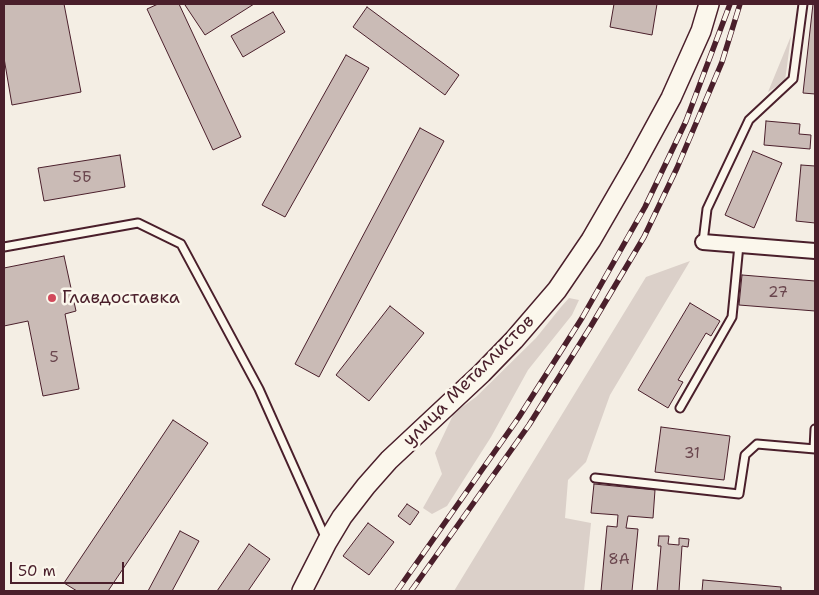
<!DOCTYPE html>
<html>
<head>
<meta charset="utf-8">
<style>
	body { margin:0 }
	#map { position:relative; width:819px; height:595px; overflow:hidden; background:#f4eee4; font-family:"Shantell Sans",sans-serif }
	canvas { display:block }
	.frame { position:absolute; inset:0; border:5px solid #4a1f2b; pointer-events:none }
	.scale { position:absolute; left:10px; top:562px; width:114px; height:22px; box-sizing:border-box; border:2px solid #4a1f2b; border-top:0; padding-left:6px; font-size:15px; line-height:18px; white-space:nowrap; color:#4a1f2b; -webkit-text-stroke:4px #fbf7ec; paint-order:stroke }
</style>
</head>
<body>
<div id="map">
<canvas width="819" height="595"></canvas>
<div class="frame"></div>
<div class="scale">50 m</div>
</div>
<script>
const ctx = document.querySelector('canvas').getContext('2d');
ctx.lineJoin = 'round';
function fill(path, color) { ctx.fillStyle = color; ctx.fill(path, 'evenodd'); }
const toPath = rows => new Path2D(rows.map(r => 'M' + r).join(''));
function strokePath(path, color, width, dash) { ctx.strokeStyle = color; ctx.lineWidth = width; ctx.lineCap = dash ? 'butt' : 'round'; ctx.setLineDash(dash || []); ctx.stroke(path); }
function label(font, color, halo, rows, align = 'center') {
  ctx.font = font + ' "Shantell Sans",sans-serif'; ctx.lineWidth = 5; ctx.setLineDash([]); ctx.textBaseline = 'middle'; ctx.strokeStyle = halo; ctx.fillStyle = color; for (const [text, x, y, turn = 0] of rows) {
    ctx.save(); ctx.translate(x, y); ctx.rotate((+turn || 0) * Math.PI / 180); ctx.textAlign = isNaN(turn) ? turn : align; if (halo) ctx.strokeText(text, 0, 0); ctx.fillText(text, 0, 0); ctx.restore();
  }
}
const green = toPath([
	[791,36,785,81,768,92],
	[690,261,610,395,586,462,568,480,565,518,591,523,584,591,454,591,646,277],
	[569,298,579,300,572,315,528,370,491,437,447,506,432,514,423,508,442,474,435,453,454,413,476,397,536,338,561,307]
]);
const building = toPath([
	[4,4,64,4,81,92,12,105,4,58,4,4],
	[158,4,179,4,241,137,213,150,147,9,158,4],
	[187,4,254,4,205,35,185,5,187,4],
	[614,4,657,4,652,35,610,27,614,4],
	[813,4,815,4,815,94,803,93,813,4],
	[367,7,459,75,445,95,353,27,367,7],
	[273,12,285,32,243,57,231,36,273,12],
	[346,55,369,68,285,217,262,205,346,55],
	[766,121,800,124,799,134,811,135,810,149,764,145,766,121],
	[420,128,444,141,319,377,295,364,420,128],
	[753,151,782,163,754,228,725,215,753,151],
	[120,155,125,187,44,201,38,168,120,155],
	[801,165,815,166,815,223,796,221,801,165],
	[64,256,76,311,65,314,79,389,43,396,28,321,4,326,4,268,64,256],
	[742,275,815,281,815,311,739,305,742,275],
	[690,303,720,321,711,336,706,333,678,380,683,382,668,408,638,390,690,303],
	[390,306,424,333,369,401,336,375,390,306],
	[173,420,208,443,108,591,77,591,64,583,173,420],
	[661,427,730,436,724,480,655,472,661,427],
	[594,484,655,490,653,518,628,516,626,528,638,529,632,591,601,591,607,526,617,527,618,515,591,513,594,484],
	[407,504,419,512,410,525,398,516,407,504],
	[368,523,394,542,369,575,343,556,368,523],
	[180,531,199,541,172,591,148,591,180,531],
	[659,536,669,536,668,544,679,545,679,538,689,539,688,547,682,546,679,591,657,591,661,546,658,546,659,536],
	[249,544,270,559,248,591,217,591,249,544],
	[703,580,781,587,781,591,702,591,703,580]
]);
const service = toPath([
	[703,242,707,209,749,120,793,79,803,4],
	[4,247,138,223,181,244,259,389,326,539],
	[680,408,732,317,739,245],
	[814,449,815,429],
	[595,478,739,494,745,455,757,444,815,449]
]);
const minor = toPath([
	[703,242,815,251]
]);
const secondary = toPath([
	[302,591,327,542,342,517,366,486,389,460,482,373,514,340,557,290,591,240,635,164,671,98,701,31,709,4]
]);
const rail = toPath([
	[397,591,519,417,582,318,645,207,686,121,730,4],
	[411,591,529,425,591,326,644,237,677,168,722,62,740,4]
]);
const markers = [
	[52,298,5,"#d1495b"]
];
const numberNames = [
	["5Б",82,178],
	["27",778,293],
	["5",54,358],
	["31",692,454],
	["8А",619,560]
];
const poiNames = [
	["Главдоставка",62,298]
];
const streetNames = [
	["улица Металлистов",469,381,-45]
];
fill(green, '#dbd0c9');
fill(building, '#cabbb6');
strokePath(building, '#4a1f2b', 1);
strokePath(service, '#4a1f2b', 11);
strokePath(minor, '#4a1f2b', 18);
strokePath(secondary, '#4a1f2b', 22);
strokePath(service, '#fbf7ec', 7);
strokePath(minor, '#fbf7ec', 14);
strokePath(secondary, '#fbf7ec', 19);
strokePath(rail, '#4a1f2b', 5.5);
strokePath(rail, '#fbf7ec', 4, [11]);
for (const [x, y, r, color] of markers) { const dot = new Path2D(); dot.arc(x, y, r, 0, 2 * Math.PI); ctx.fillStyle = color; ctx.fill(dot); strokePath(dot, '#fbf7ec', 2); }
label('15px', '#6a464e', null, numberNames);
label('18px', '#4a1f2b', '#fbf7ec', poiNames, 'left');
label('18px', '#4a1f2b', '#fbf7ec', streetNames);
</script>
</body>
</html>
